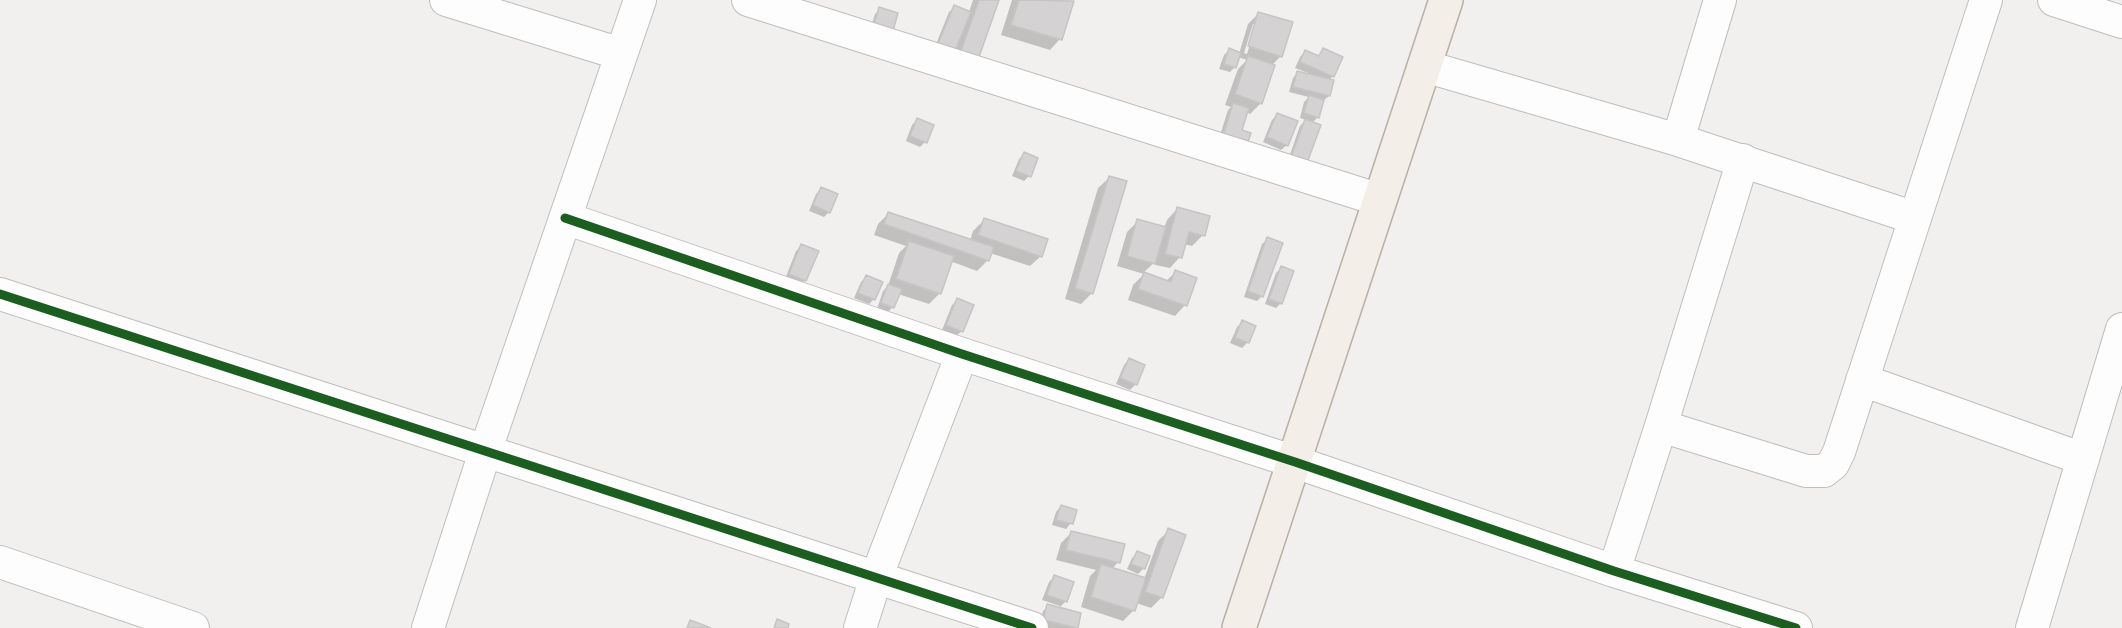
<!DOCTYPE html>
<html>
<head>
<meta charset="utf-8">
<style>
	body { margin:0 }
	canvas { display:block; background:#f2f0ef }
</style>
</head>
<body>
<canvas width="2122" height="628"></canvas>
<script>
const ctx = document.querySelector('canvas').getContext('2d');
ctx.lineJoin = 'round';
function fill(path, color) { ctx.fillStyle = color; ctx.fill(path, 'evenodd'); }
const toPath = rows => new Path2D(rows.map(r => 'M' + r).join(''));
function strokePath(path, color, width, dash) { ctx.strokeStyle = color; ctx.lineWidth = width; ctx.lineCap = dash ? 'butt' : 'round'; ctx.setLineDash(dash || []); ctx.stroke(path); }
const shadow = toPath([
	[973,0,997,0,977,56,952,62,957,47,949,55,934,49,949,12,955,7,969,12],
	[1012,0,1064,0,1072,2,1060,39,1050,50,1001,35],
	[880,9,891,30,870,30,875,14],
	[1258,14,1281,56,1272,65,1261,103,1250,114,1246,112,1217,145,1228,110,1231,107,1225,105,1238,69,1247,60,1238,57,1235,67,1230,72,1219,69,1224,55,1229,50,1239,54,1248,24],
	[1253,24,1256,24,1247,54,1244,53],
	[1323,50,1333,76,1329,80,1329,96,1323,101,1318,117,1312,123,1319,126,1287,163,1300,126,1306,120,1300,118,1304,102,1309,97,1289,92,1293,78,1298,72,1307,75,1308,73,1295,68,1300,57,1305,52,1317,57],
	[1277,115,1287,145,1281,150,1263,142,1272,120],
	[917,120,925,142,920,147,906,141,912,125],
	[1024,154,1029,176,1024,181,1012,176,1019,159],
	[1109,178,1092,293,1081,304,1065,299,1098,188],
	[822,189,829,212,824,217,809,211,816,194],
	[1177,209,1203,235,1192,246,1184,244,1180,257,1170,268,1155,265,1157,260,1143,273,1166,281,1176,272,1185,305,1175,316,1128,300,1133,285,1144,274,1117,266,1127,232,1138,221,1164,228,1167,220],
	[889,213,970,241,973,231,984,220,1041,256,1030,266,990,253,988,260,977,271,950,261,940,293,929,304,898,294,892,308,887,313,877,309,883,291,888,286,899,253,906,246,874,235,878,224],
	[1268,239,1262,296,1257,301,1244,297,1262,244],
	[802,246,805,280,800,286,785,279,796,251],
	[1281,268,1281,303,1276,308,1265,304,1276,273],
	[866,277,874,299,869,304,854,298,861,282],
	[957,300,962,331,956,336,942,330,952,305],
	[1242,322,1248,342,1242,348,1230,343,1237,327],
	[1129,360,1143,366,1135,385,1130,390,1116,384,1124,365],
	[1061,506,1071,523,1066,529,1052,525,1056,512],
	[1169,530,1184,535,1161,598,1151,608,1136,603,1134,610,1123,621,1081,607,1090,576,1096,570,1056,560,1061,543,1072,532,1118,562,1112,569,1144,579,1158,541],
	[1137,553,1148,557,1143,569,1138,574,1127,569,1132,558],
	[1054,577,1066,601,1059,608,1060,606,1042,600,1049,582],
	[1048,606,1080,614,1076,628,1049,628,1039,625,1043,611]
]);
const building = toPath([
	[979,0,999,0,979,57,961,51,979,0],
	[1019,0,1074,1,1062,40,1011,25,1019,0],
	[954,5,971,12,955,51,938,44,954,5],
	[879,7,898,13,893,31,874,25,879,7],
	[1258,12,1293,22,1282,57,1248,46,1258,12],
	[1229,48,1241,53,1236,68,1224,64,1229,48],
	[1323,48,1343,57,1334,77,1300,62,1305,50,1319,56,1323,48],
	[1248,56,1275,65,1262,104,1235,94,1248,56],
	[1297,71,1334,80,1330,96,1293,87,1297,71],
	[1309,95,1324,100,1319,118,1304,113,1309,95],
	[1233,103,1249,108,1242,130,1251,133,1246,148,1222,140,1233,103],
	[1277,113,1298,121,1288,146,1267,137,1277,113],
	[917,118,934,125,927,143,910,136,917,118],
	[1305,119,1321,125,1307,163,1291,158,1305,119],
	[1024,152,1038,158,1031,177,1016,171,1024,152],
	[1109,176,1127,181,1093,294,1075,288,1109,176],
	[821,187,838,194,830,213,813,205,821,187],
	[1177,207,1210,216,1205,236,1189,232,1182,258,1165,254,1177,207],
	[888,212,994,247,989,261,884,224,888,212],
	[984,218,1048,239,1042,257,978,235,984,218],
	[1137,219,1166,227,1155,264,1127,256,1137,219],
	[1267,237,1283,243,1263,297,1248,291,1267,237],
	[909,241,954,256,941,294,896,279,909,241],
	[801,244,819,251,806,281,789,274,801,244],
	[1281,266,1294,271,1282,304,1269,299,1281,266],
	[1175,270,1197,278,1187,306,1138,289,1144,272,1171,282,1175,270],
	[866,275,883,282,875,300,858,293,866,275],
	[888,284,902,289,894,308,881,303,888,284],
	[957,298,974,305,963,332,946,325,957,298],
	[1242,320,1256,326,1249,343,1235,338,1242,320],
	[1129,358,1145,365,1137,385,1120,378,1129,358],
	[1061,505,1077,510,1073,524,1056,520,1061,505],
	[1168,528,1186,535,1163,598,1145,592,1168,528],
	[1071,531,1125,544,1120,563,1066,550,1071,531],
	[1137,551,1150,556,1145,569,1131,564,1137,551],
	[1101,564,1146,578,1135,611,1091,597,1101,564],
	[1054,575,1074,582,1067,602,1047,595,1054,575],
	[1047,604,1081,613,1078,628,1043,620,1047,604],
	[777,619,789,624,788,628,774,628,777,619],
	[690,620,711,628,687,628,690,620]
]);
const minor = toPath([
	[446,0,621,54],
	[748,0,1380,200],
	[2054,0,2122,22],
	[1424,66,1678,140,1915,218],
	[1678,140,1720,0],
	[565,218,962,354,1295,462,1614,571,1796,628],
	[0,294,1032,628],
	[1862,380,2083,459],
	[1661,426,1806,471,1824,471,1833,464,1839,452,1986,0],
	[0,562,193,628],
	[1614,571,1661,426,1743,160],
	[428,628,485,452,640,0],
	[860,628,876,578,962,354],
	[2032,628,2122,329]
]);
const major = toPath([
	[1239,628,1446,0]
]);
const cycleway = toPath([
	[565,218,962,354,1295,462,1614,571,1796,628],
	[0,294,1032,628]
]);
fill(shadow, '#0003');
fill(building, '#d4d2d2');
strokePath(building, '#c6c4c4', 1.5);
strokePath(minor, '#bfbebd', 34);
strokePath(major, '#b8b0a6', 36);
strokePath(minor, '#fdfdfd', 32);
strokePath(major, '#f3eee8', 33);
strokePath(cycleway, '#1b5e20', 9);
</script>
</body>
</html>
